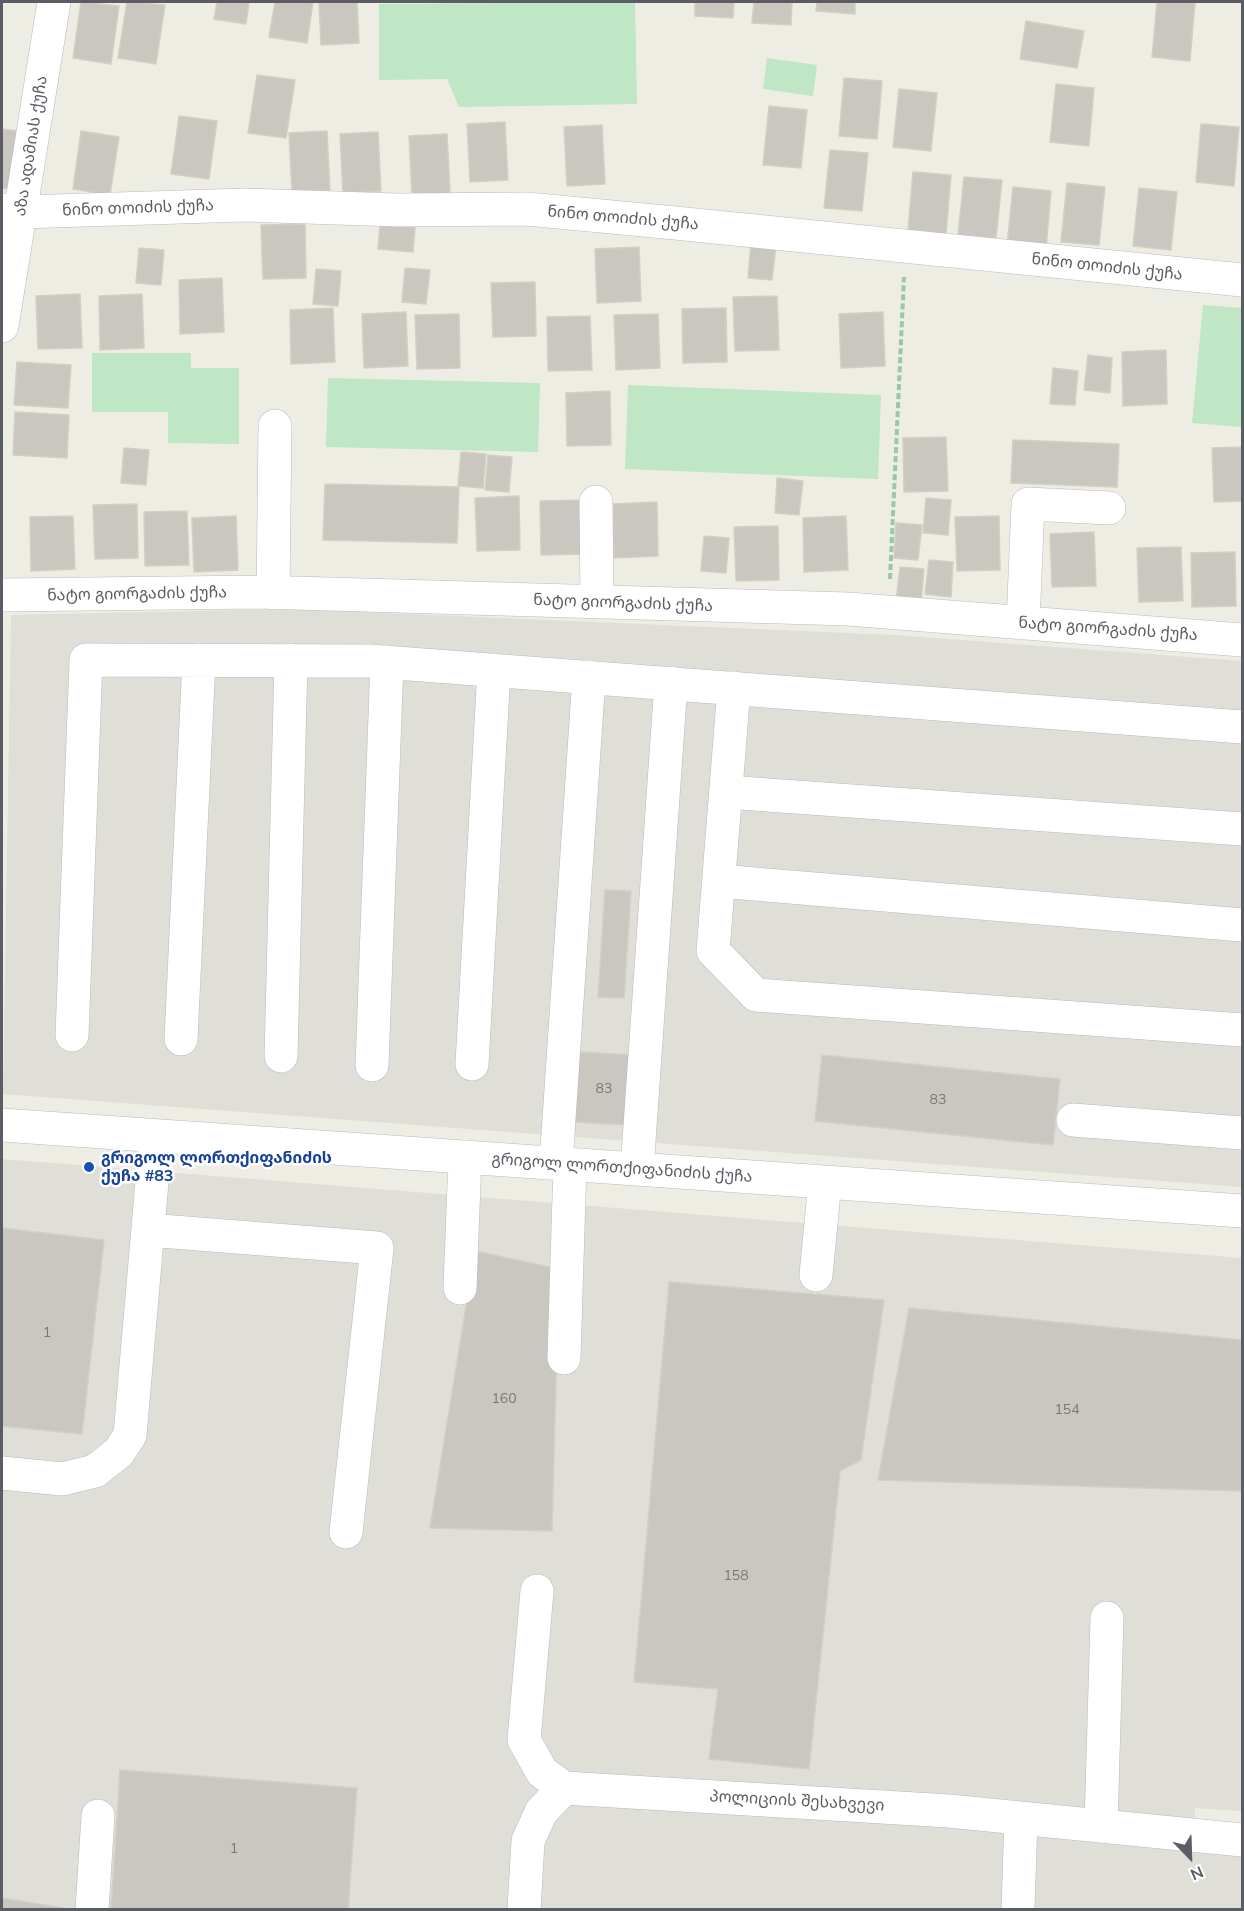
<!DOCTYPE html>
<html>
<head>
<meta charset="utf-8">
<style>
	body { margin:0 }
	#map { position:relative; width:1244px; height:1911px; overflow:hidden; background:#eeede3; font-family:Mulish,sans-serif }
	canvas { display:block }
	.frame { position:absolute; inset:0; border:3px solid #5b5d64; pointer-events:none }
	.north { position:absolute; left:1160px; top:1827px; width:60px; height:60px; -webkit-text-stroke:4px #fff; paint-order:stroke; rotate:157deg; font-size:16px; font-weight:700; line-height:24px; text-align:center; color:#5b5d64 }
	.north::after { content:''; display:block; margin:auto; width:21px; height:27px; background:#5b5d64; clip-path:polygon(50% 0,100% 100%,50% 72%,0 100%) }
</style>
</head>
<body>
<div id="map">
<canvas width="1244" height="1911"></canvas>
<div class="frame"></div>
<div class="north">N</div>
</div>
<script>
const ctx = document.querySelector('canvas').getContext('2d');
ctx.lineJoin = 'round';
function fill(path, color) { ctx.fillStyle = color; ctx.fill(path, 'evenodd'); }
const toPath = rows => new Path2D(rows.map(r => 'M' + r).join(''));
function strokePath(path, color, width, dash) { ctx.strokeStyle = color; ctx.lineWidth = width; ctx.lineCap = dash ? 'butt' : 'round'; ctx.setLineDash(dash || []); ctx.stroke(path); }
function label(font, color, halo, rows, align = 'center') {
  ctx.font = font + ' Mulish,"Noto Sans Georgian",sans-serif'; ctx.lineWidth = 5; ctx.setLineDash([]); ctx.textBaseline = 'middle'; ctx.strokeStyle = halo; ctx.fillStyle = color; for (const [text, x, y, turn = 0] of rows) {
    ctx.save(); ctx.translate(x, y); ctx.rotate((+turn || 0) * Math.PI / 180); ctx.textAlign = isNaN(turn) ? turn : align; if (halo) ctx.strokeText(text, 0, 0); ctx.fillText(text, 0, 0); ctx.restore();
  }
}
const industrial = toPath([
	[292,609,894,635,1242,661,1242,1187,3,1094,11,615],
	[2,1159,1242,1258,1242,1811,1195,1808,1193,1841,1242,1845,1242,1909,2,1909]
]);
const green = toPath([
	[635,2,637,104,459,107,447,79,379,80,379,4],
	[767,58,817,65,813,96,763,89],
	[1203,305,1242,308,1242,427,1192,423],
	[92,353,191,353,191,368,239,368,239,444,168,443,168,412,92,412],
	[328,378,540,383,538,452,326,447],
	[628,385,881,395,878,479,625,469]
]);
const building = toPath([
	[81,2,119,6,111,64,73,58,81,2],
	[127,2,165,5,156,64,118,58,127,2],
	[217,2,249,2,246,24,214,19,217,2],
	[275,2,313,2,307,43,269,37,275,2],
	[319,2,357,2,359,43,321,45,319,2],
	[695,2,734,2,733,18,695,16,695,2],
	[754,2,792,2,791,25,752,23,754,2],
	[817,2,855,2,855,14,816,11,817,2],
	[1157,2,1195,2,1190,61,1152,57,1157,2],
	[1026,21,1084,31,1077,68,1020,59,1026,21],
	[257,75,295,80,286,138,248,133,257,75],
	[844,78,882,81,877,139,839,136,844,78],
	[1056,84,1094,88,1089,146,1050,142,1056,84],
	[899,89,937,93,931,151,893,147,899,89],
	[769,106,807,110,801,168,763,165,769,106],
	[179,116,217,121,209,179,171,174,179,116],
	[505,122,508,180,470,182,467,124,505,122],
	[1201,124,1239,127,1234,186,1196,182,1201,124],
	[602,125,605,184,567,186,564,127,602,125],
	[2,129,18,131,9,189,2,188,2,129],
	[81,131,119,137,110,195,73,189,81,131],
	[327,131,330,190,292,192,289,133,327,131],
	[378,132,381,191,343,193,340,134,378,132],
	[447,134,450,193,412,195,409,136,447,134],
	[830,150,868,153,862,211,824,208,830,150],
	[913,172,951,175,946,234,908,230,913,172],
	[964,177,1002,180,996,238,958,235,964,177],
	[1067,183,1105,187,1099,245,1061,242,1067,183],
	[1013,187,1051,191,1046,249,1007,246,1013,187],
	[1139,188,1177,192,1171,250,1133,246,1139,188],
	[305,224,306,278,263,279,261,225,305,224],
	[380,224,415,227,413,252,378,249,380,224],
	[751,243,776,245,772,280,748,278,751,243],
	[639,247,641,301,597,303,595,249,639,247],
	[139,248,164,250,161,285,136,283,139,248],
	[405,268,430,270,426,304,402,302,405,268],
	[316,269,341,271,338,306,313,304,316,269],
	[222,278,224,332,180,334,179,280,222,278],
	[535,282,536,336,493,337,491,283,535,282],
	[80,294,82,348,38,349,36,296,80,294],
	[142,294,144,348,100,350,99,296,142,294],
	[777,296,779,350,735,351,733,297,777,296],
	[333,308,335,362,291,364,290,310,333,308],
	[726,308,727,362,683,363,682,309,726,308],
	[406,312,408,366,364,368,362,314,406,312],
	[883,312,885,366,841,368,839,314,883,312],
	[459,314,460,368,417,369,415,315,459,314],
	[658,314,660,368,616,370,614,315,658,314],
	[590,316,592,370,548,371,547,317,590,316],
	[1166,350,1167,404,1123,406,1122,352,1166,350],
	[1088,355,1112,358,1110,393,1084,390,1088,355],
	[17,362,71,365,68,408,14,405,17,362],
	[1053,368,1078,371,1075,405,1050,404,1053,368],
	[610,391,611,445,567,446,566,393,610,391],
	[15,412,69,415,67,458,13,455,15,412],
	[946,437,948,491,904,492,903,438,946,437],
	[1013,440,1119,444,1117,487,1011,483,1013,440],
	[1242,447,1242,501,1214,502,1212,448,1242,447],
	[124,448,149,450,146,485,121,483,124,448],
	[461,452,486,454,483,488,458,486,461,452],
	[488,455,512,457,509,492,485,490,488,455],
	[777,478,803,481,799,515,775,513,777,478],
	[325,484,459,487,457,543,323,540,325,484],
	[519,496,520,550,477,551,475,498,519,496],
	[926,498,951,500,948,535,923,533,926,498],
	[583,500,585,554,541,555,540,501,583,500],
	[657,502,658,556,614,558,613,504,657,502],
	[137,504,138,558,95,559,93,505,137,504],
	[187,511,189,565,145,566,144,512,187,511],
	[73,516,75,569,31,571,30,517,73,516],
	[236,516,238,570,194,572,192,518,236,516],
	[846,516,848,570,804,572,803,518,846,516],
	[999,516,1000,570,957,571,955,517,999,516],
	[896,523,922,525,918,560,894,558,896,523],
	[778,526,779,580,736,581,734,527,778,526],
	[1094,532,1096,586,1052,587,1050,534,1094,532],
	[704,536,729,538,726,573,701,571,704,536],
	[1181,547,1183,601,1139,602,1137,548,1181,547],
	[1235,552,1236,606,1192,607,1191,553,1235,552],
	[929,560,953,562,951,597,925,594,929,560],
	[900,567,924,569,921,603,896,601,900,567],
	[605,890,631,891,624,998,598,997,605,890],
	[579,1052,633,1055,629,1125,575,1122,579,1052],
	[822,1055,1060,1079,1053,1145,815,1121,822,1055],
	[2,1228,104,1240,82,1434,2,1426,2,1228],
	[475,1251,559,1269,552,1531,430,1528,475,1251],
	[669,1282,884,1300,861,1460,840,1471,809,1769,709,1759,718,1689,634,1682,669,1282],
	[909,1308,1242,1340,1242,1491,878,1480,909,1308],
	[120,1770,357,1788,348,1910,111,1910,120,1770],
	[2,1898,64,1908,64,1910,2,1910,2,1898]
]);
const path = toPath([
	[890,579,904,277]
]);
const minor = toPath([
	[2,210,21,212,245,205,397,210,527,209,675,223,1242,280],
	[2,326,54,2],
	[596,502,597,602],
	[273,593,275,426],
	[2,595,260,592,848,609,1242,640],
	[1023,623,1028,504,1109,508],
	[734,688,713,951,756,995,1242,1030],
	[726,792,1242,829],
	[719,881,1242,925],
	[72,1035,86,660,370,661,1242,727],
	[181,1039,199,660],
	[281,1056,291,660],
	[472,1064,494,670],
	[372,1065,387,662],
	[1073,1120,1242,1133],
	[2,1125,1242,1211],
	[556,1163,589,677],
	[637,1169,671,683],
	[148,1230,377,1248,346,1532],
	[816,1275,825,1182],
	[460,1288,465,1157],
	[564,1358,570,1164],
	[2,1473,62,1479,95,1471,119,1452,130,1435,156,1136],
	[537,1591,524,1740,542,1772,564,1788,949,1811,1242,1840],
	[1101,1826,1107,1618],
	[92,1910,98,1816],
	[524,1910,528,1841,541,1812,564,1788],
	[1018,1910,1021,1818]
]);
const markers = [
	[89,1167,6,"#1a4fb4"]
];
const numberNames = [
	["83",604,1089],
	["83",938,1100],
	["1",47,1333],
	["160",504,1399],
	["154",1067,1410],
	["158",736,1576],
	["1",234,1849]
];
const streetNames = [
	["აზა ადამიას ქუჩა",31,146,-81],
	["ნინო თოიძის ქუჩა",138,208,-2],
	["ნინო თოიძის ქუჩა",623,218,5],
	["ნინო თოიძის ქუჩა",1107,267,6],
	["ნატო გიორგაძის ქუჩა",137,594,-1],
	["ნატო გიორგაძის ქუჩა",623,603,2],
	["ნატო გიორგაძის ქუჩა",1108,629,4],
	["გრიგოლ ლორთქიფანიძის ქუჩა",622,1168,4],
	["პოლიციის შესახვევი",797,1801,3]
];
const transitNames = [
	["გრიგოლ ლორთქიფანიძის",101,1158],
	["ქუჩა #83",101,1176]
];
fill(industrial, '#dfded7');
fill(green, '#bfe6c5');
fill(building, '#c9c7c0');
strokePath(building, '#d3d0c1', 1.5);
strokePath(minor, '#b8babf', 34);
strokePath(path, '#98c7ac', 4, [6, 3]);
strokePath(minor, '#fff', 33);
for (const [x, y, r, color] of markers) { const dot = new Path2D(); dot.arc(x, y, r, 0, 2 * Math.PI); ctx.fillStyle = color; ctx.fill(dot); strokePath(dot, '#fff', 2); }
label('14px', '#76787b', null, numberNames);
label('16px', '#5b5d64', '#fff', streetNames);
label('bold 16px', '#164399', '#fff', transitNames, 'left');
</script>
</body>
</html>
